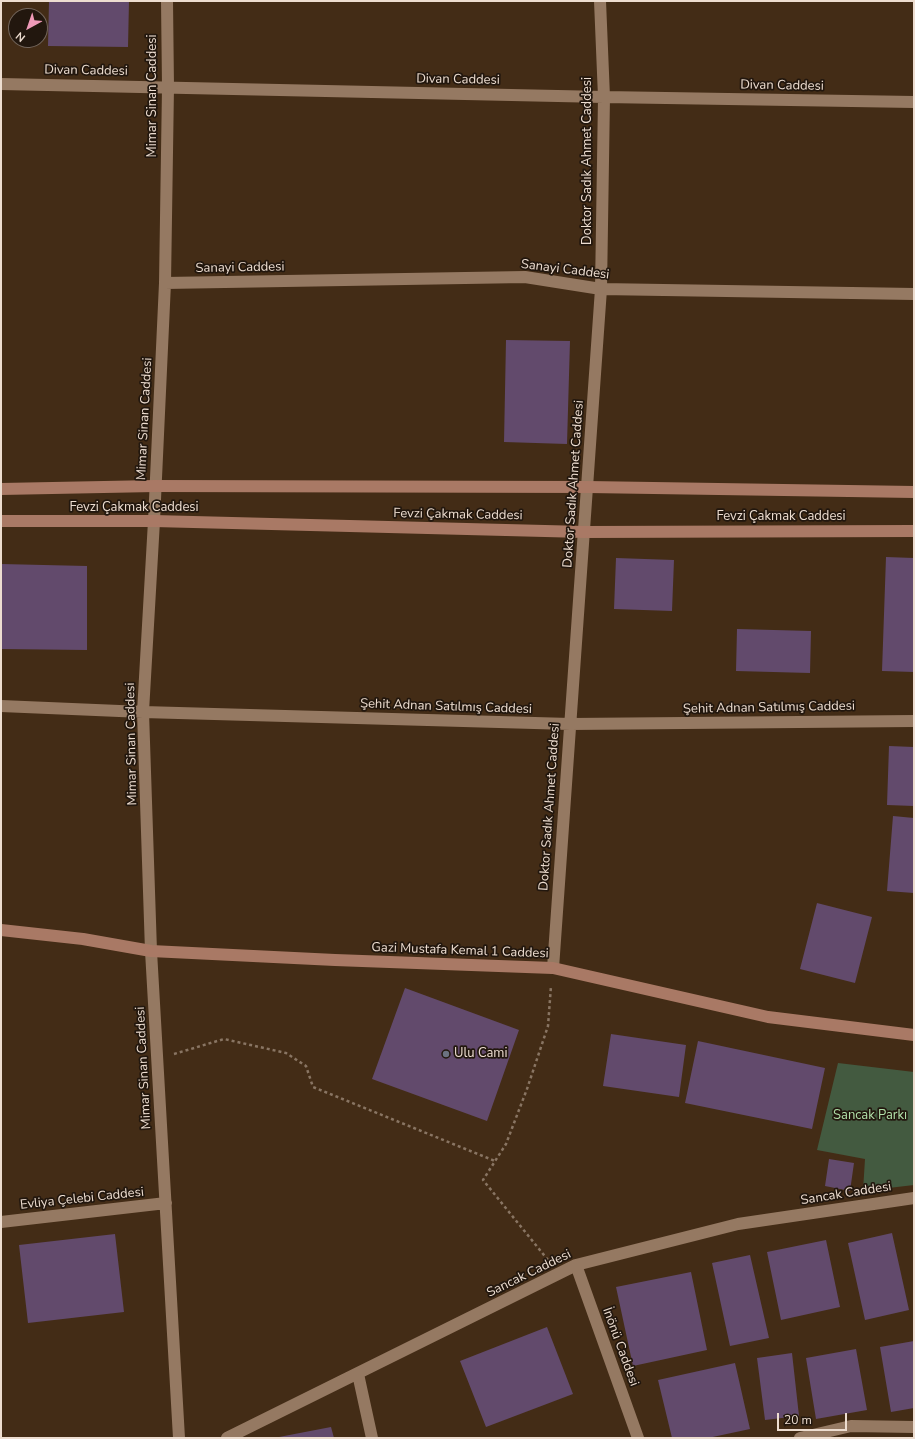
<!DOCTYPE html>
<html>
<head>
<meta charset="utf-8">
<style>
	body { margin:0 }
	#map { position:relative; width:915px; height:1439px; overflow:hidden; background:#432c16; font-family:"Nunito Sans",sans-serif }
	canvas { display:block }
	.frame { position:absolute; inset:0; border:2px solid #edddd0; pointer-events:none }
	.north { position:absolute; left:8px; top:8px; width:40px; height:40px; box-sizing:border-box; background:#22170e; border:1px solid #73665c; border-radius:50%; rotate:220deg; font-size:11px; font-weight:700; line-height:16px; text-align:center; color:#edddd0 }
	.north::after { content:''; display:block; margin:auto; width:14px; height:18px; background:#ef9ab8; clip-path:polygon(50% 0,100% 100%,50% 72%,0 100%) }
	.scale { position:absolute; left:777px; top:1413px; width:70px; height:18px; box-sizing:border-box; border:2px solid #edddd0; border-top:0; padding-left:5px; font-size:12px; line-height:14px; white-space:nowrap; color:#edddd0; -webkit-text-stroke:3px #22170e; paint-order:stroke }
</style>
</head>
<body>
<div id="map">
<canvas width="915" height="1439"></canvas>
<div class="frame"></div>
<div class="north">N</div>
<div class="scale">20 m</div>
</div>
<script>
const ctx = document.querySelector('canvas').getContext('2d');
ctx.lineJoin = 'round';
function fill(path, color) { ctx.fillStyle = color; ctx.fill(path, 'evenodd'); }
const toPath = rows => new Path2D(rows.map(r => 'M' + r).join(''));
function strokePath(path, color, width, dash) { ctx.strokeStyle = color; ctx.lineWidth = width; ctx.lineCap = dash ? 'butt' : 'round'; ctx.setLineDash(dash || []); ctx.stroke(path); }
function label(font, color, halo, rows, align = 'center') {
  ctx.font = font + ' "Nunito Sans",sans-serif'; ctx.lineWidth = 3.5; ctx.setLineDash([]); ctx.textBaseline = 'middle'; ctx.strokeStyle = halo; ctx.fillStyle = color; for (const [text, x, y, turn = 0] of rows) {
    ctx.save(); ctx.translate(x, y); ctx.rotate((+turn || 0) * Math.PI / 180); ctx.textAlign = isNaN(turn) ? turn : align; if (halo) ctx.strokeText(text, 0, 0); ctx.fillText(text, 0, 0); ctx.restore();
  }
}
const green = toPath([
	[838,1063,914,1072,914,1185,863,1191,865,1159,817,1150]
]);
const building = toPath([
	[49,1,129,1,128,47,48,46],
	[506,340,570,341,567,444,504,442],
	[886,557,914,558,914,672,882,671],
	[616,558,674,560,672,611,614,609],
	[1,564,87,566,87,650,1,649],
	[737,629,811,631,810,673,736,671],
	[889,746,914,747,914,806,887,805],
	[893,816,914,818,914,893,887,891],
	[817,903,872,917,855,983,800,969],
	[405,988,519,1030,487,1121,372,1079],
	[611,1034,686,1045,679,1097,603,1086],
	[698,1041,825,1068,812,1129,685,1103],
	[829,1159,854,1163,850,1191,825,1186],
	[892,1233,909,1310,865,1320,848,1243],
	[115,1234,124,1312,28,1323,19,1245],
	[826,1240,840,1307,781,1320,767,1252],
	[750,1255,769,1338,730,1346,712,1263],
	[691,1272,707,1350,633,1366,616,1287],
	[547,1327,573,1394,486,1427,460,1361],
	[914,1341,914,1408,891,1412,880,1347],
	[856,1349,867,1410,816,1419,806,1358],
	[792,1353,799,1416,765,1420,757,1358],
	[735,1363,750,1429,708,1438,672,1438,658,1380],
	[331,1427,334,1438,280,1438,279,1437]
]);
const path = toPath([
	[174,1054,224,1039,286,1053,306,1066,313,1087,495,1161],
	[548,1260,483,1180,506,1144,527,1089,548,1026,551,986]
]);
const street = toPath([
	[167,1,168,87,165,283,154,521,143,712,151,951,179,1438],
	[1,84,604,97,914,102],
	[165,283,525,277,601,289,914,294],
	[1,706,143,712,570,724,914,721],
	[553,968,601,289,604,97,600,1],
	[1,1222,166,1203],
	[576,1265,638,1438],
	[358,1374,372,1438],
	[227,1438,576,1265,738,1224,914,1198],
	[800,1438,851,1426,914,1427]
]);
const secondary = toPath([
	[1,489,155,486,588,487,914,492],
	[1,521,154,521,584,532,914,531],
	[1,930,83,939,151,951,335,960,553,968,768,1017,914,1035]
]);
const markers = [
	[446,1054,4,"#6b7280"]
];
const streetNames = [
	["Divan Caddesi",86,71,1],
	["Divan Caddesi",458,80,1],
	["Divan Caddesi",782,86,1],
	["Mimar Sinan Caddesi",153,96,-90],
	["Doktor Sadık Ahmet Caddesi",588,161,-90],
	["Sanayi Caddesi",240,268,-1],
	["Sanayi Caddesi",565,270,7],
	["Mimar Sinan Caddesi",145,419,-87],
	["Doktor Sadık Ahmet Caddesi",574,484,-86],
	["Fevzi Çakmak Caddesi",134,508],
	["Fevzi Çakmak Caddesi",458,515,1],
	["Fevzi Çakmak Caddesi",781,517],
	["Şehit Adnan Satılmış Caddesi",446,707,2],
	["Şehit Adnan Satılmış Caddesi",769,708,-1],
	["Mimar Sinan Caddesi",132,744,-91],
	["Doktor Sadık Ahmet Caddesi",550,807,-86],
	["Gazi Mustafa Kemal 1 Caddesi",460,951,2],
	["Mimar Sinan Caddesi",144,1068,-93],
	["Sancak Caddesi",846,1194,-9],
	["Evliya Çelebi Caddesi",82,1199,-6],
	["Sancak Caddesi",529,1274,-26],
	["İnönü Caddesi",620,1347,70]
];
const poiNames = [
	["Ulu Cami",454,1054]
];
const parkNames = [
	["Sancak Parkı",870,1116]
];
fill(green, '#435a40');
fill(building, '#624a6c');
strokePath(path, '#897563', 2.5, [3, 3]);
strokePath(street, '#957962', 12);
strokePath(secondary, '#a97965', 12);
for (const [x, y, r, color] of markers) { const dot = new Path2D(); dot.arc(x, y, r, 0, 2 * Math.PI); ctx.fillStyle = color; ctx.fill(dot); strokePath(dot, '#22170e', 1.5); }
label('13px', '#edddd0', '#22170e', streetNames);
label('13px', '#edddd0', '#22170e', poiNames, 'left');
label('13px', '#b0e0a8', '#22170e', parkNames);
</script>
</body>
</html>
